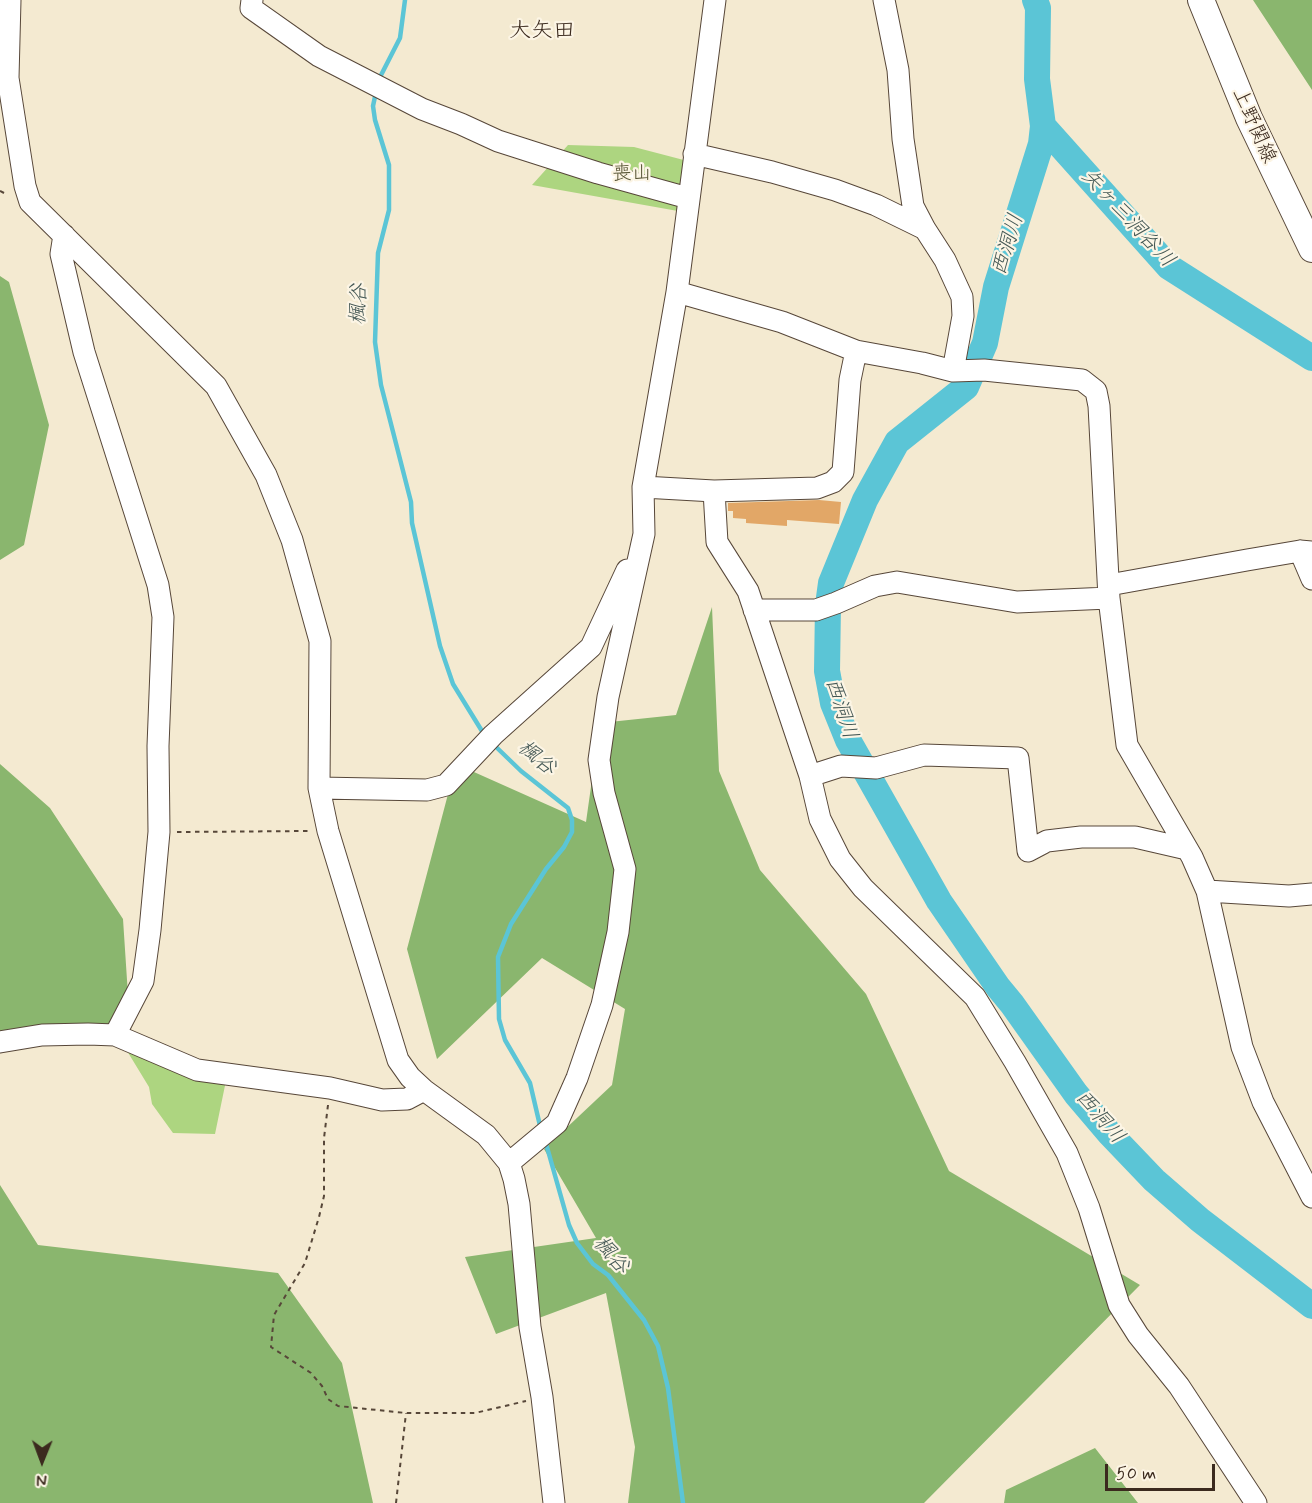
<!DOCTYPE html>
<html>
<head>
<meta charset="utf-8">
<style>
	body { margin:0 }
	#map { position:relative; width:1312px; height:1503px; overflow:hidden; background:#f4ead1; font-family:Mynerve,sans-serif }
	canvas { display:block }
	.north { position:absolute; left:12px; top:1431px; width:60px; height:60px; -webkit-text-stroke:4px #fcf5e5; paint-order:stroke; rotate:181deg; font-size:16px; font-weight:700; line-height:24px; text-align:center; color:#3b2a1e }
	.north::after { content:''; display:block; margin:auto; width:21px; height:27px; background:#3b2a1e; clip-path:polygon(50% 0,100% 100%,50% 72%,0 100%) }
	.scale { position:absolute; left:1105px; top:1464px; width:110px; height:27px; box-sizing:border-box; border:3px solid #3b2a1e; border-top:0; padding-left:8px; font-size:18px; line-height:21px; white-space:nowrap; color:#3b2a1e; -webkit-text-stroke:4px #fcf5e5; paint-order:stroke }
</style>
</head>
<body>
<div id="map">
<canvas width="1312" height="1503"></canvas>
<div class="north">N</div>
<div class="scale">50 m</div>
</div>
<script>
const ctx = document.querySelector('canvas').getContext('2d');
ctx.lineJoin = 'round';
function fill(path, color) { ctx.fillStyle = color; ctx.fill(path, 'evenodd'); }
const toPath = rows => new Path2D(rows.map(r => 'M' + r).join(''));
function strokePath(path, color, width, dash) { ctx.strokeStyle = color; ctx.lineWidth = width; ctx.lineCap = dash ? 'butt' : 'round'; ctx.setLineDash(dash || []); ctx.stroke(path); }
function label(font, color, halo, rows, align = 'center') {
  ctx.font = font + ' Mynerve,"Klee One",sans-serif'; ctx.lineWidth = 4.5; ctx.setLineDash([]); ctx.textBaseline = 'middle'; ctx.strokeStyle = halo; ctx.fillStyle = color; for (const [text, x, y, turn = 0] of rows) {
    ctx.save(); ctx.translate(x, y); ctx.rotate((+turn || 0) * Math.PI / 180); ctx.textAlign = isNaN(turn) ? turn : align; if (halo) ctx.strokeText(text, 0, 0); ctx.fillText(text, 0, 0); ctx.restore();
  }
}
const green = toPath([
	[568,145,634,147,699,164,689,213,532,185],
	[121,1041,228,1071,215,1134,173,1133,152,1104,149,1087]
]);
const forest = toPath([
	[1253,0,1312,0,1312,90],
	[0,276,9,282,49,425,24,545,0,560],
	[712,607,719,771,760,870,866,994,949,1171,1140,1285,924,1503,628,1503,635,1447,606,1293,496,1334,465,1257,596,1238,544,1149,612,1085,625,1009,542,958,437,1059,407,949,456,764,586,822,600,723,676,715],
	[0,764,50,808,123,919,131,1041,0,1034],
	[0,1185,38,1245,278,1273,342,1363,373,1503,0,1503],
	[1095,1448,1138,1503,1004,1503,1006,1490]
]);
const stream = toPath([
	[378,81,400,38,405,0],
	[376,92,373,106,375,120,389,165,389,210,378,253,375,342,381,385,411,502,412,523,440,646,453,684,485,736],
	[493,744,521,771,568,808,572,820,572,832,564,847,546,869,511,924,498,957,499,1019,505,1040,530,1083,541,1130],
	[545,1140,569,1225,577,1243,593,1264,608,1275,644,1320,658,1346,668,1388,683,1503]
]);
const river = toPath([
	[1035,0,1038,8,1037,79,1043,126,1041,144,996,287,985,343,966,387,897,442,865,500,831,583,828,605,827,671,833,703,848,740,939,901,998,987,1012,1004,1076,1094,1110,1134,1154,1180,1200,1220,1312,1306],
	[1043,126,1169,267,1312,358]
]);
const building = toPath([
	[819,500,841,502,839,524,787,520,787,526,746,523,746,519,733,518,733,511,728,511,728,503]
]);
const path = toPath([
	[0,191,8,195],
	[177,832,309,831],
	[328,1105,324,1138,324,1196,319,1217,305,1263,274,1315,271,1347,311,1373,322,1386,328,1399,338,1406,406,1413,475,1413,526,1401],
	[396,1503,406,1413]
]);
const minor = toPath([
	[10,0,8,78,25,186,30,202,216,386,266,475,292,540,320,641,319,788,328,831,398,1060,410,1077,424,1090,486,1135,509,1163,514,1179,519,1204,530,1327,542,1397,554,1503],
	[252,0,251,8,319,56,422,109,461,124,498,141,598,173,688,198],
	[884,0,898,70,903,139,913,206,925,229,945,260,962,297,963,316,953,371],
	[694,154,772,172,835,190,876,205,925,229],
	[64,235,61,254,84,352,158,585,163,617,158,746,159,832,150,930,143,981,115,1035],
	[677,292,782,322,856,351,922,363,953,371,984,370,1082,380,1096,391,1099,406,1109,598,1127,745,1192,857,1207,891,1242,1047,1263,1102,1312,1197],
	[643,487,714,491,817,488,833,482,843,472,850,380,856,351],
	[714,491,717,542,748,591,810,776,820,819,840,859,863,888,975,997,1015,1062,1067,1153,1089,1208,1119,1305,1138,1335,1179,1386,1256,1503],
	[1300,551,1312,579],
	[1109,585,1247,560,1300,551,1312,552],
	[754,610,816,610,836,603,875,586,897,582,1017,602,1109,598],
	[810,776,841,766,876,768,924,755,1018,758,1028,851,1047,841,1081,837,1135,837,1187,849],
	[319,788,427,790,446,785,493,735,591,647,627,570],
	[1207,891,1289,896,1312,894],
	[0,1042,42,1035,88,1034,115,1035,197,1070,330,1088,382,1100,407,1099,424,1090],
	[509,1163,557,1123,577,1078,602,1005,618,932,625,869,604,793,599,760,608,697,644,534,643,487,677,292,715,0]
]);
const major = toPath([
	[1201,0,1249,118,1312,249]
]);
const streetNames = [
	["上野関線",1253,126,66]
];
const parkNames = [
	["喪山",632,175]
];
const waterNames = [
	["矢ヶ三洞谷川",1127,219,47],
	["西洞川",1009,245,-73],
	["楓谷",360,304,-88],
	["西洞川",840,709,72],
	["楓谷",536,759,40],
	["西洞川",1099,1118,49],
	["楓谷",610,1256,49]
];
const quarterNames = [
	["大矢田",542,32]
];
fill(green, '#add580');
fill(forest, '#8ab66e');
strokePath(stream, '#5bc5d6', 4.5);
strokePath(river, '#5bc5d6', 26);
fill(building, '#e2a767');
strokePath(minor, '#574739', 23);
strokePath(major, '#574739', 28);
strokePath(path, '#574739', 2, [4.5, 4.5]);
strokePath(minor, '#fff', 21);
strokePath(major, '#fff', 26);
label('20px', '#3b2a1e', '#fcf5e5', streetNames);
label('20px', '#585536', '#fcf5e5', parkNames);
label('italic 21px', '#455855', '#fcf5e5', waterNames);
label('22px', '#3b2a1e', '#fcf5e5', quarterNames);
</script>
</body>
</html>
